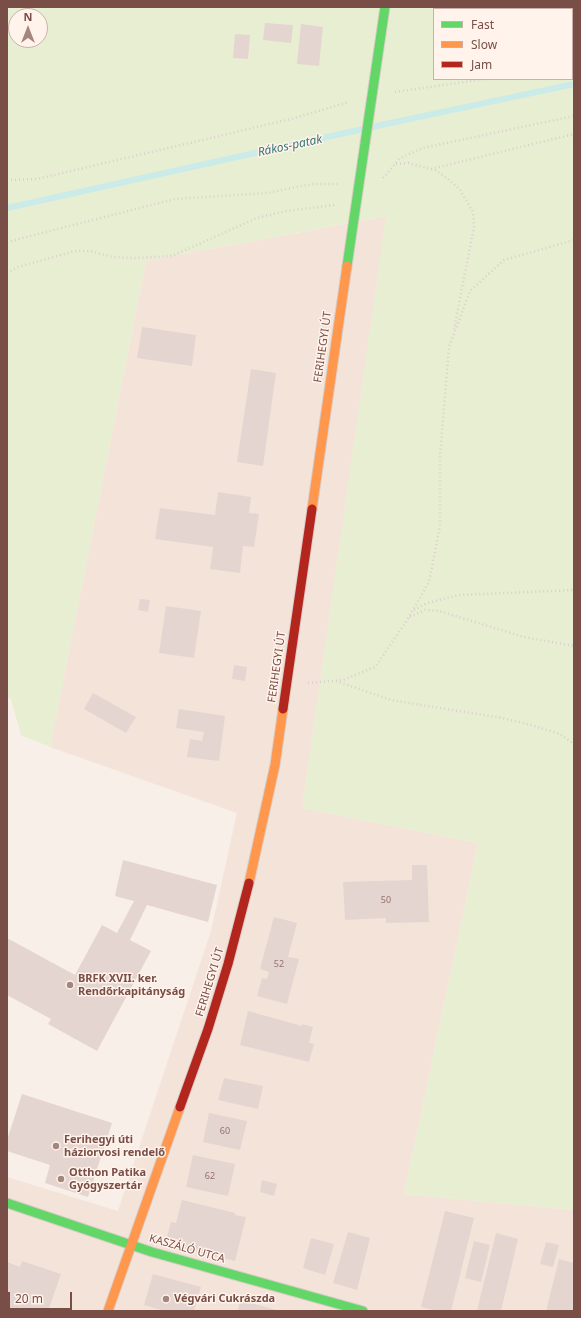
<!DOCTYPE html>
<html>
<head>
<meta charset="utf-8">
<style>
	body { margin:0 }
	#map { position:relative; width:581px; height:1318px; overflow:hidden; background:#f8efe9; font-family:"Noto Sans",sans-serif }
	canvas { display:block }
	.frame { position:absolute; inset:0; border:8px solid #794e46; pointer-events:none }
	.legend { position:absolute; left:433px; top:8px; width:140px; height:72px; box-sizing:border-box; background:#fff3eb; border:1px solid #c9b1a9; margin:0; padding:5px 7px; list-style:none; font-size:12px; color:#794e46 }
	.legend li { display:flex; align-items:center; gap:8px; height:20px }
	.legend b { width:20px; border:1px solid #c9b1a9 }
	.north { position:absolute; left:8px; top:8px; width:40px; height:40px; box-sizing:border-box; background:#fff3eb; border:1px solid #c9b1a9; border-radius:50%; rotate:0deg; font-size:11px; font-weight:700; line-height:16px; text-align:center; color:#794e46 }
	.north::after { content:''; display:block; margin:auto; width:14px; height:18px; background:#a5867f; clip-path:polygon(50% 0,100% 100%,50% 72%,0 100%) }
	.scale { position:absolute; left:8px; top:1292px; width:64px; height:18px; box-sizing:border-box; border:2px solid #794e46; border-top:0; padding-left:5px; font-size:12px; line-height:14px; white-space:nowrap; color:#794e46; -webkit-text-stroke:3px #fff3eb; paint-order:stroke }
</style>
</head>
<body>
<div id="map">
<canvas width="581" height="1318"></canvas>
<div class="frame"></div>
<ul class="legend">
<li><b style="height:5px;background:#63d668"></b>Fast</li>
<li><b style="height:5px;background:#ff974d"></b>Slow</li>
<li><b style="height:5px;background:#b3261e"></b>Jam</li>
</ul>
<div class="north">N</div>
<div class="scale">20 m</div>
</div>
<script>
const ctx = document.querySelector('canvas').getContext('2d');
ctx.lineJoin = 'round';
function fill(path, color) { ctx.fillStyle = color; ctx.fill(path, 'evenodd'); }
const toPath = rows => new Path2D(rows.map(r => 'M' + r).join(''));
function strokePath(path, color, width, dash) { ctx.strokeStyle = color; ctx.lineWidth = width; ctx.lineCap = dash ? 'butt' : 'round'; ctx.setLineDash(dash || []); ctx.stroke(path); }
function label(font, color, halo, rows, align = 'center') {
  ctx.font = font + ' "Noto Sans",sans-serif'; ctx.lineWidth = 3; ctx.setLineDash([]); ctx.textBaseline = 'middle'; ctx.strokeStyle = halo; ctx.fillStyle = color; for (const [text, x, y, turn = 0] of rows) {
    ctx.save(); ctx.translate(x, y); ctx.rotate((+turn || 0) * Math.PI / 180); ctx.textAlign = isNaN(turn) ? turn : align; if (halo) ctx.strokeText(text, 0, 0); ctx.fillText(text, 0, 0); ctx.restore();
  }
}
const residential = toPath([
	[387,216,302,808,478,843,404,1194,574,1210,574,1311,7,1311,7,1177,118,1211,211,931,237,813,50,747,146,261]
]);
const green = toPath([
	[7,7,574,7,574,1210,404,1194,478,843,302,808,386,216,146,261,50,747,21,735,11,699,7,697],
	[434,9,572,9,572,79,434,79],
	[16,16,40,16,40,40,16,40]
]);
const stream = toPath([
	[372,127,574,84],
	[7,208,363,129]
]);
const building = toPath([
	[265,23,293,25,291,43,263,40],
	[301,24,323,27,319,66,297,64],
	[235,34,250,35,248,59,233,58],
	[142,327,196,335,192,366,137,358],
	[251,369,276,373,263,466,237,462],
	[218,492,251,497,249,513,259,514,254,547,243,546,240,573,210,569,213,547,155,539,160,508,215,515],
	[140,599,150,600,148,612,138,610],
	[166,606,201,611,194,658,159,653],
	[234,665,247,667,245,681,232,679],
	[93,693,136,717,126,733,84,709],
	[179,709,225,716,219,761,187,757,190,739,202,741,204,732,176,728],
	[123,860,217,885,208,922,147,905,130,940,151,951,97,1051,48,1024,51,1019,7,995,7,938,75,975,102,925,117,933,134,901,115,896],
	[412,865,427,865,429,922,386,923,386,918,345,920,343,882,412,880],
	[274,917,297,923,288,957,299,959,287,1004,257,996,262,978,267,979,269,972,260,969],
	[248,1011,302,1026,302,1024,313,1027,309,1043,314,1044,309,1062,240,1045],
	[224,1078,263,1086,258,1109,218,1100],
	[22,1094,112,1123,88,1197,45,1183,50,1165,7,1151,7,1140],
	[209,1113,247,1121,240,1150,203,1142],
	[193,1155,235,1164,228,1196,186,1187],
	[262,1180,277,1184,274,1196,260,1192],
	[182,1200,235,1213,235,1215,246,1217,235,1261,176,1247,178,1239,167,1237,171,1222,176,1223],
	[445,1211,474,1218,451,1311,437,1311,421,1307],
	[348,1232,370,1238,357,1290,333,1283],
	[496,1233,518,1239,501,1311,477,1311],
	[311,1238,334,1244,325,1275,303,1268],
	[474,1241,490,1245,481,1282,465,1278],
	[546,1242,559,1245,553,1267,540,1264],
	[559,1259,574,1263,573,1311,546,1311],
	[22,1261,61,1274,48,1311,7,1311,7,1262,20,1267],
	[153,1274,201,1287,194,1311,164,1311,144,1305],
	[240,1300,280,1311,238,1311]
]);
const path = toPath([
	[572,60,574,60],
	[395,92,485,79],
	[396,164,408,163,435,170,447,178,460,190,473,212,474,227,454,329],
	[431,169,574,134],
	[383,178,400,158,423,148,574,116],
	[7,180,37,179,291,119,349,102],
	[7,242,175,199,267,193,312,184,338,184],
	[7,273,18,267,75,251,90,251,113,257,136,258,172,256,257,218,286,211,335,205],
	[414,610,427,603,459,595,574,590],
	[410,617,425,610,439,611,524,637,574,646],
	[336,681,391,700,502,718,531,725,560,734,574,744],
	[308,683,343,680,375,667,406,622,429,582,440,526,440,456,449,347,470,291,504,260,574,240]
]);
const fast = toPath([
	[347,266,385,7],
	[7,1203,152,1252,363,1311]
]);
const slow = toPath([
	[312,509,347,266],
	[249,883,275,765,283,709],
	[108,1311,180,1107]
]);
const jam = toPath([
	[283,709,312,509],
	[180,1107,208,1029,228,964,249,883]
]);
const markers = [
	[70,985,4,"#a5867f"],
	[56,1146,4,"#a5867f"],
	[61,1179,4,"#a5867f"],
	[166,1299,4,"#a5867f"]
];
const numberNames = [
	["50",386,900],
	["52",279,964],
	["60",225,1131],
	["62",210,1176]
];
const streetNames = [
	["FERIHEGYI ÚT",323,347,-82],
	["FERIHEGYI ÚT",277,667,-82],
	["FERIHEGYI ÚT",210,982,-73],
	["KASZÁLÓ UTCA",187,1249,16]
];
const poiNames = [
	["BRFK XVII. ker.",78,979],
	["Rendőrkapitányság",78,992],
	["Ferihegyi úti",64,1140],
	["háziorvosi rendelő",64,1153],
	["Otthon Patika",69,1173],
	["Gyógyszertár",69,1186],
	["Végvári Cukrászda",174,1299]
];
const waterNames = [
	["Rákos-patak",290,146,-12]
];
fill(residential, '#f4e3d9');
fill(green, '#e8eed2');
strokePath(stream, '#caebe8', 6);
fill(building, '#e5d5d0');
strokePath(fast, '#d9ccc7', 11);
strokePath(slow, '#d9ccc7', 11);
strokePath(jam, '#d9ccc7', 11);
strokePath(path, '#dbcfcb', 2.5, [1, 3]);
strokePath(fast, '#63d668', 9);
strokePath(slow, '#ff974d', 9);
strokePath(jam, '#b3261e', 9);
for (const [x, y, r, color] of markers) { const dot = new Path2D(); dot.arc(x, y, r, 0, 2 * Math.PI); ctx.fillStyle = color; ctx.fill(dot); strokePath(dot, '#fff3eb', 1.5); }
label('9px', '#96726b', null, numberNames);
label('11px', '#794e46', '#fff3eb', streetNames);
label('bold 11px', '#794e46', '#fff3eb', poiNames, 'left');
label('italic 12px', '#367876', '#fff3eb', waterNames);
</script>
</body>
</html>
